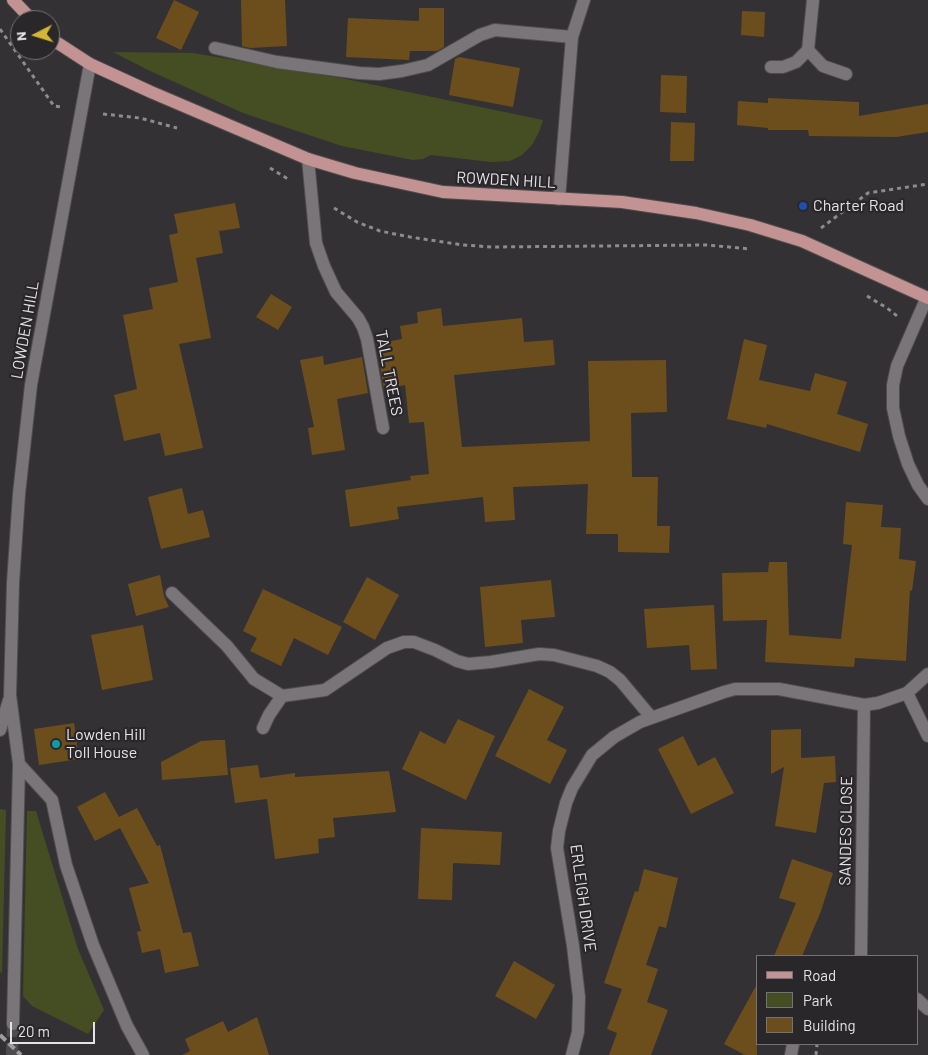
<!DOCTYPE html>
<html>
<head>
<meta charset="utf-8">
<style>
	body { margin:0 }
	#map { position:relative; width:928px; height:1055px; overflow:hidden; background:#343134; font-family:Barlow,sans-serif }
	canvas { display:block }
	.legend { position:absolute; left:756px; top:955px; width:162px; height:90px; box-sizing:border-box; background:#2a272a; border:1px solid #747274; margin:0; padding:6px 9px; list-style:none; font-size:15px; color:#e4e2e4 }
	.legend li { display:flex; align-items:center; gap:10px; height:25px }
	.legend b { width:25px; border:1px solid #747274 }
	.north { position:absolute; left:10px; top:10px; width:50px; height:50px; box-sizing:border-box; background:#2a272a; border:1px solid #747274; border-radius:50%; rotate:265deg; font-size:14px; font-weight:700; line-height:20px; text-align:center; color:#e4e2e4 }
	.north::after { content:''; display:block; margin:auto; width:18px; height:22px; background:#d2b736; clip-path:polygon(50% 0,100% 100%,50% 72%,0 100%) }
	.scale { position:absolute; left:10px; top:1022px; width:85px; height:22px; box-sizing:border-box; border:2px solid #e4e2e4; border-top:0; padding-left:6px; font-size:15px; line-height:18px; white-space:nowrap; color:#e4e2e4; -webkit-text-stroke:4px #2a272a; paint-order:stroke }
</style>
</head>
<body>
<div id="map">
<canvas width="928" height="1055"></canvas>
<ul class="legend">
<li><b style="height:6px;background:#c39292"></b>Road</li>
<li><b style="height:14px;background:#454e22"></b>Park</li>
<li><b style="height:14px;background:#6c4e1d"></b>Building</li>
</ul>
<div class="north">N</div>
<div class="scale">20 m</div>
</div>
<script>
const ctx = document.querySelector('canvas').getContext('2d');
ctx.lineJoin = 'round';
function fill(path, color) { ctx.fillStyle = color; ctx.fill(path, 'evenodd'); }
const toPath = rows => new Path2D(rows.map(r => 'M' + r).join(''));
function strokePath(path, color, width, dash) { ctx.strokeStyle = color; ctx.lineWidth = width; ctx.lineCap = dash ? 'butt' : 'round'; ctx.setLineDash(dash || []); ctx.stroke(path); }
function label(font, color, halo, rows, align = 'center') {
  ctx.font = font + ' Barlow,sans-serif'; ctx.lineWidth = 4.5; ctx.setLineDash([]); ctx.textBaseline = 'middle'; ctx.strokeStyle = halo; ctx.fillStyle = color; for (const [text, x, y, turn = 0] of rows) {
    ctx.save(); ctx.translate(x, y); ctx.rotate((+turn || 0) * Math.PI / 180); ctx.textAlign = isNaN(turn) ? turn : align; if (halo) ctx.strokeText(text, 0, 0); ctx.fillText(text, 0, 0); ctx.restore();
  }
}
const green = toPath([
	[113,52,193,53,341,78,543,120,539,132,532,145,522,155,510,161,490,162,431,155,423,159,413,160,342,146,243,113,148,70],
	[0,809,6,810,2,974,0,971],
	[27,811,36,811,78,949,104,1010,88,1034,32,1006,23,996]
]);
const building = toPath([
	[174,0,199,12,181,50,156,38],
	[241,0,285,0,287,46,250,48,242,46],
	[419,8,444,8,444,47,437,51,410,51,409,60,346,57,348,18,419,21],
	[742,11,765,12,764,37,741,35],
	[459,57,520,68,513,107,449,95,455,59],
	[661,75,687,76,686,113,660,112],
	[768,98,859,102,859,116,928,104,928,132,896,137,809,136,808,130,768,130,768,128,737,125,738,101,768,103],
	[671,122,695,123,694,161,670,161],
	[235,203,240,228,219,231,223,253,196,258,211,338,179,344,203,448,165,456,160,433,124,441,114,395,137,389,123,315,153,309,149,288,178,282,169,235,178,233,174,214],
	[271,294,292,307,278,330,256,317],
	[441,308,443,326,522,318,524,342,553,340,555,365,454,375,462,447,590,441,588,361,666,360,667,412,631,413,632,477,658,477,657,526,670,526,669,553,618,552,618,534,586,534,588,484,513,487,515,520,485,522,483,497,397,507,399,519,350,527,345,490,411,480,410,476,429,474,424,422,409,423,405,385,384,389,378,354,388,352,386,342,402,339,400,326,418,323,417,312],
	[744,339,767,345,759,380,810,391,815,373,847,382,837,414,868,424,860,452,767,424,766,428,727,419],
	[323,356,324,365,362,357,368,393,337,399,345,450,312,455,308,428,314,427,300,360],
	[182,488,188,514,203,510,210,537,161,549,148,497],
	[846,502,883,505,881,527,901,528,899,559,916,561,912,591,910,590,906,661,855,658,854,667,765,662,767,620,723,621,722,573,768,572,769,562,787,562,789,635,841,639,852,545,843,544],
	[160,575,164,596,169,607,136,616,128,584],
	[367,577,399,595,375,640,343,622],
	[551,580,555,617,521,620,523,643,485,647,480,587],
	[263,589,342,627,328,655,294,638,281,666,250,651,257,638,243,631],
	[714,605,717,669,691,670,689,645,647,648,644,609],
	[143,625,153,680,102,690,91,635],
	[529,689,564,707,547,740,567,750,550,784,495,756],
	[458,719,495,736,466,800,402,769,420,731,445,744],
	[74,723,79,759,39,765,34,729],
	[801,729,801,758,835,756,836,782,824,783,816,833,775,826,784,767,771,774,771,730],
	[683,736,698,766,715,757,734,793,691,814,658,749],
	[216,740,225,740,228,775,162,780,161,762,201,741],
	[258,765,260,778,295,773,295,777,389,771,396,812,333,818,335,837,318,839,319,853,275,859,267,799,235,803,230,768],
	[105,792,119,817,137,808,157,846,160,845,183,933,191,932,199,966,165,973,160,949,142,953,137,932,141,931,129,888,149,883,120,828,95,841,77,807],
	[421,828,502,832,500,865,453,863,452,900,418,899],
	[792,859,833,873,821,911,802,956,774,956,796,903,779,898],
	[644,869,678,878,666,928,659,926,646,965,658,969,647,1002,668,1010,651,1055,609,1055,617,1033,607,1029,622,989,604,983,635,891,638,892],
	[514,961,555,985,536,1019,495,996],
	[757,984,757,1055,745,1055,724,1044],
	[257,1017,269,1055,182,1055,190,1051,185,1039,223,1021,228,1032]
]);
const streetTunnel = toPath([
	[12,1055,13,1024]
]);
const path = toPath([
	[0,29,54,106,62,107],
	[103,114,140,118,177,128],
	[270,168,288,179],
	[334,208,357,222,380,231,410,237,463,245,492,247,707,245,750,249],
	[821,228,868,193,928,184],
	[867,296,887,308,897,316],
	[816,1055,817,1044]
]);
const lane = toPath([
	[172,593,227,646,254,679]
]);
const street = toPath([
	[215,48,277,62,359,73,379,74,402,71,428,65,480,35,495,30,572,37],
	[808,50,823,66,846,74],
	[771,67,783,67,796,62,808,50,813,0],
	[308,159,316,243,324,266,336,292,358,318,363,327,367,339,383,428],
	[559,199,572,37,584,0],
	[927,297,897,366,893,385,893,408,899,436,908,464,918,485,928,499],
	[254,679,282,696],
	[907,693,928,736],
	[282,696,325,690,387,648,404,642,414,642,435,650,457,661,468,664,491,662,539,654,554,655,597,666,610,672,620,680,651,717],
	[263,728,269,715,282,696],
	[0,730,9,700],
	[19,764,52,800,66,865,93,945,127,1026,143,1055],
	[861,956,864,705],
	[917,999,928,1009],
	[13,1024,19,764,10,695,13,583,19,494,31,385,90,64],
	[572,1055,578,1032,579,997,573,946,557,848,559,831,566,803,572,788,592,755,614,737,640,722,724,692,735,689,779,689,864,705,878,703,907,693,928,674],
	[791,1055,793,1044]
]);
const primary = toPath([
	[13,0,32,20],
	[50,38,90,64,151,92,308,159,355,173,443,192,622,202,696,213,750,225,802,241,928,298]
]);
const rail = toPath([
	[0,1035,21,1055]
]);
const markers = [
	[803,206,5,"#1a4fb4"],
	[56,744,5,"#0f9aa8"]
];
const streetNames = [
	["ROWDEN HILL",506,180,3],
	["LOWDEN HILL",25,330,-80],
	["TALL TREES",389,373,79],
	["SANDES CLOSE",846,831,-89],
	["ERLEIGH DRIVE",583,898,82]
];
const poiNames = [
	["Charter Road",813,206],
	["Lowden Hill",66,735],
	["Toll House",66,753]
];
fill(green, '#454e22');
fill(building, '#6c4e1d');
strokePath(streetTunnel, '#4e4c4e', 12, [12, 6]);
strokePath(lane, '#504d4f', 14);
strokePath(street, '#504d4f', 14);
strokePath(primary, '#504d4f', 14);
strokePath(path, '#8d8b8d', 3, [4, 4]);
strokePath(lane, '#797579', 12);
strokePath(street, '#797579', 12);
strokePath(primary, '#c39292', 12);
strokePath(rail, '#9f9c9f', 4, [8, 4]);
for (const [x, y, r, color] of markers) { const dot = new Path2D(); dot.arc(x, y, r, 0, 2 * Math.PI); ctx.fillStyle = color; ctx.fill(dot); strokePath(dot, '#2a272a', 2); }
label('16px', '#e4e2e4', '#2a272a', streetNames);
label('16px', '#e4e2e4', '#2a272a', poiNames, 'left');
</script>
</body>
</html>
